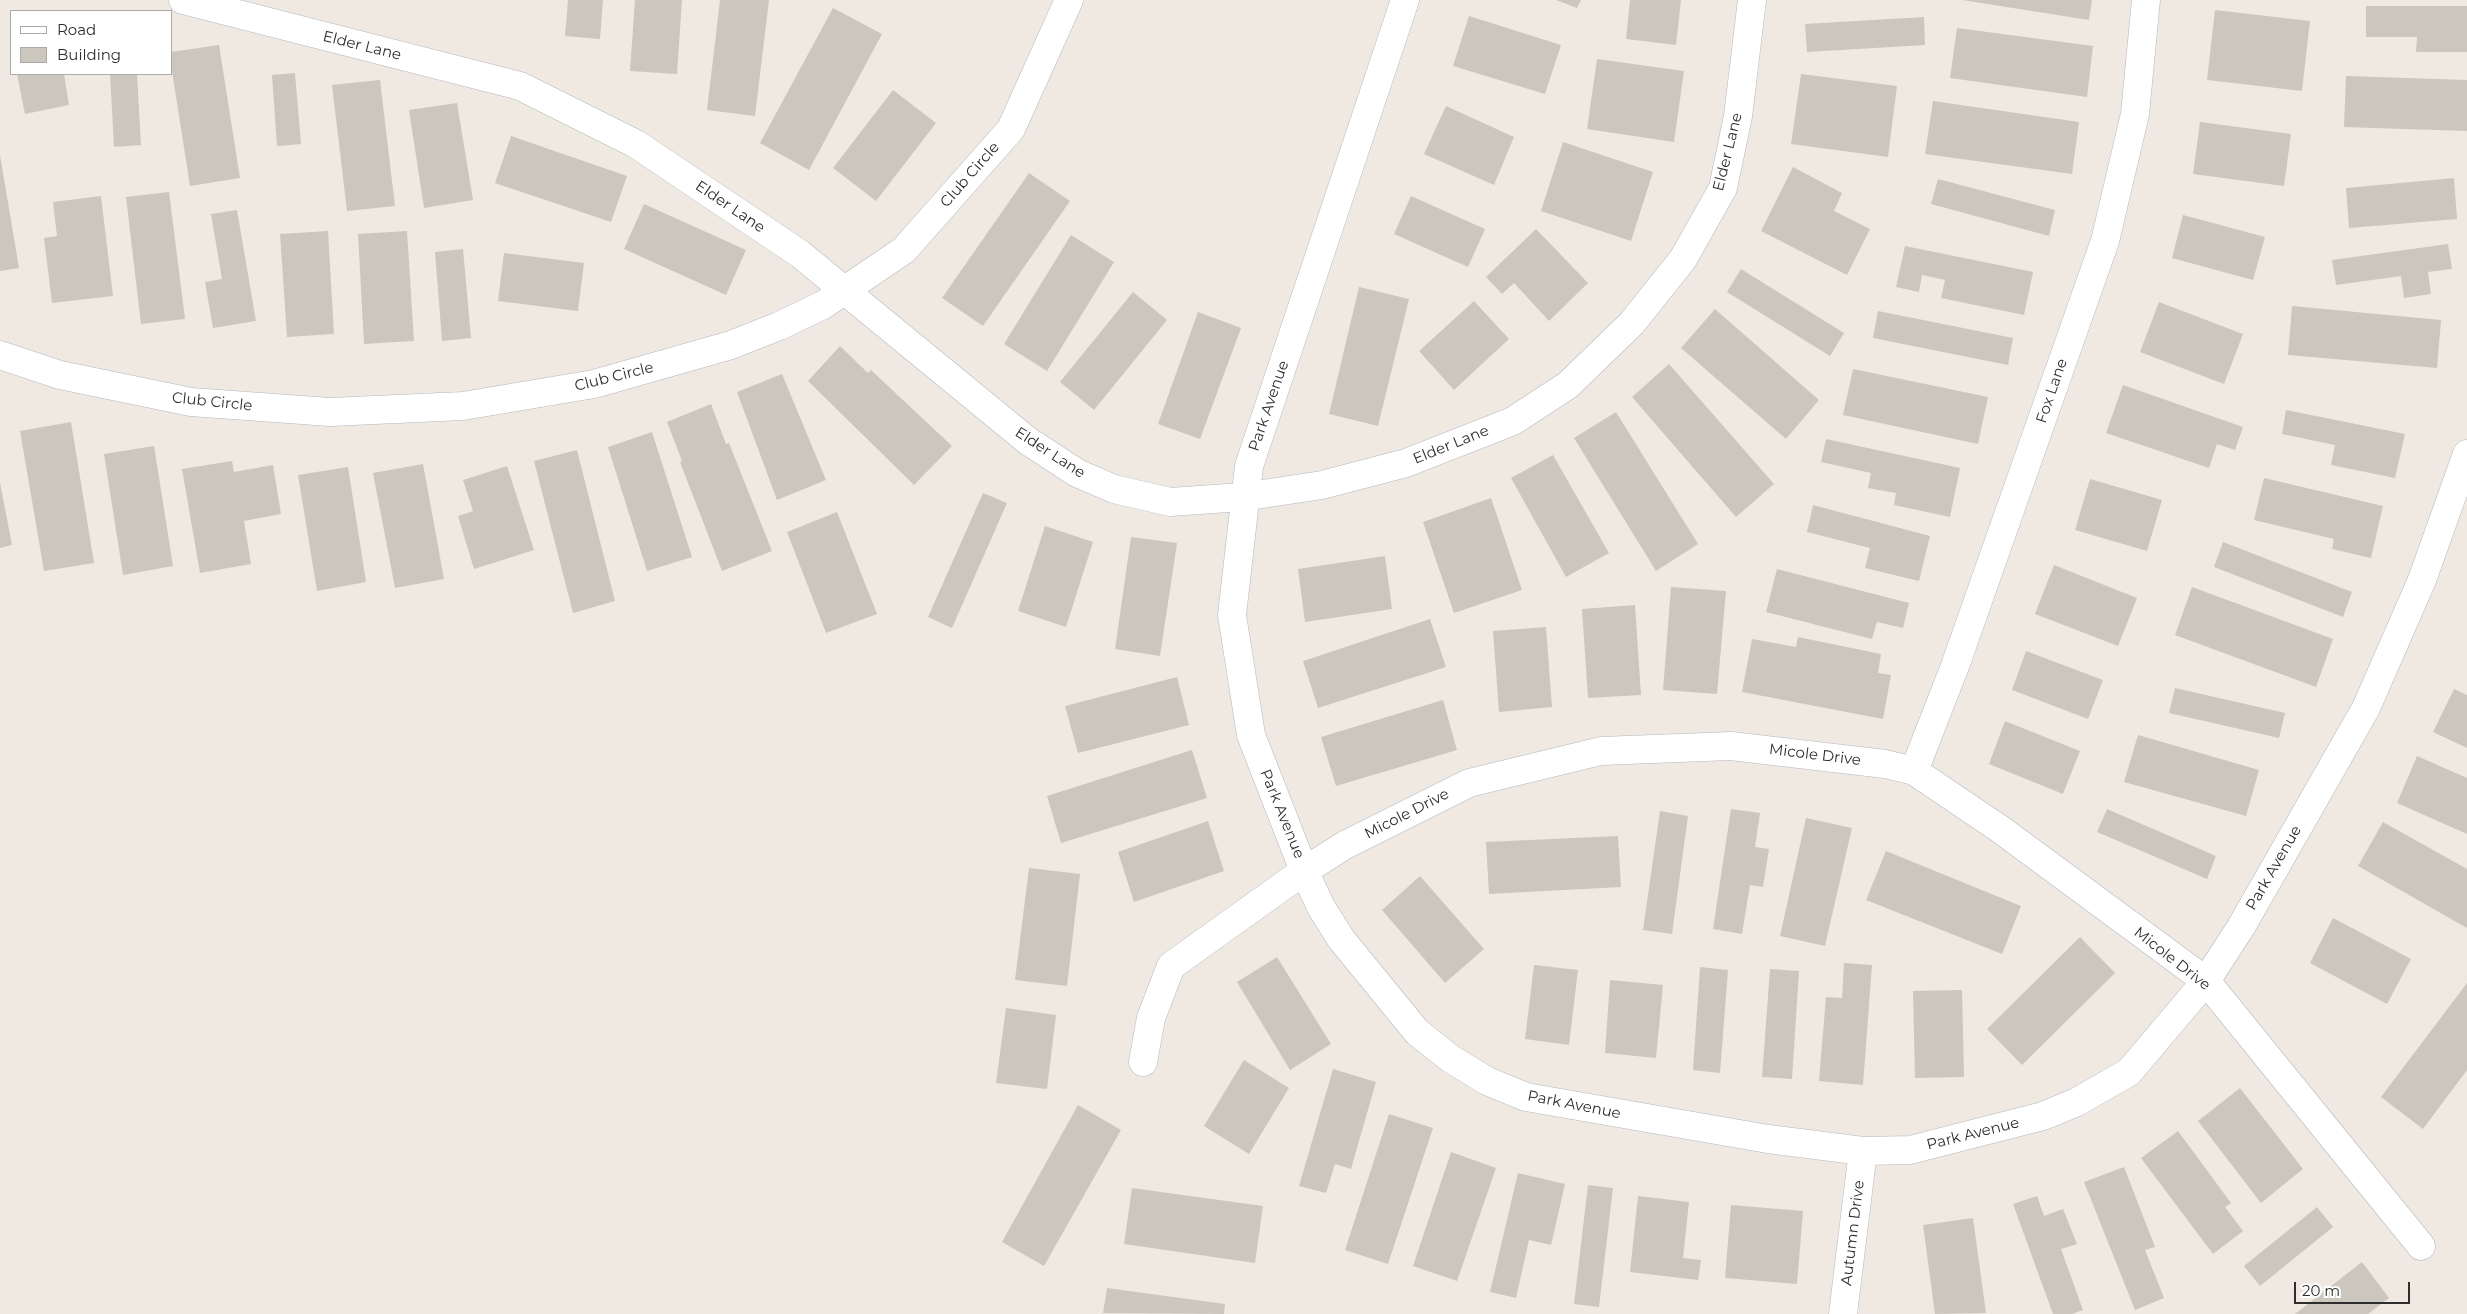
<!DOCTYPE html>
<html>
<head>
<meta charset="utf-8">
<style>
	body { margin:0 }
	#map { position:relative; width:2467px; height:1314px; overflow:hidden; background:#efe9e1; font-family:Montserrat,sans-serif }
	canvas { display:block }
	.legend { position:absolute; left:10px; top:10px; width:162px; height:65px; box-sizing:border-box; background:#fff; border:1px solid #ababab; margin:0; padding:6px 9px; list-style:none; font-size:15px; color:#2e2e2e }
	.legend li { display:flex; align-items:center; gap:10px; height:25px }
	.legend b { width:25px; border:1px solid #ababab }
	.scale { position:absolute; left:2294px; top:1282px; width:116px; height:22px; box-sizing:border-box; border:2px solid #2e2e2e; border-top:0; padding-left:6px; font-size:15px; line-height:18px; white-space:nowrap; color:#2e2e2e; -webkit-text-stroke:4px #fff; paint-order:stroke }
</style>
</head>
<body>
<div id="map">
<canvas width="2467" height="1314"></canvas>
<ul class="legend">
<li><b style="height:6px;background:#fff"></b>Road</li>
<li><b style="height:14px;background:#cbc7bf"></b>Building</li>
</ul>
<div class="scale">20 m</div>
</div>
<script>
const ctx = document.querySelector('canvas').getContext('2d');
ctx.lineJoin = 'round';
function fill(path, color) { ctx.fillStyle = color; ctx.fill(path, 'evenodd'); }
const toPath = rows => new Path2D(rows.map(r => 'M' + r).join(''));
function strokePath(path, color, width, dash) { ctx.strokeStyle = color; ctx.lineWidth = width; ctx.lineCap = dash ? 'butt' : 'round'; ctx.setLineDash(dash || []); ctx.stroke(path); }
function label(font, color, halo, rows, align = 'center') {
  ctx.font = font + ' Montserrat,sans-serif'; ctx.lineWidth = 5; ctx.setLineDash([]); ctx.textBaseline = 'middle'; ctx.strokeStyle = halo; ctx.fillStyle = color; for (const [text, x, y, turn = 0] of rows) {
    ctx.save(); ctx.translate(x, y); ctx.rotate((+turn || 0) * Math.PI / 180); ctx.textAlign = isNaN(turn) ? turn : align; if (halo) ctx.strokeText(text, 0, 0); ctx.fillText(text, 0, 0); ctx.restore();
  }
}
const building = toPath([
	[568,0,603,0,600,39,565,36],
	[635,0,682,0,677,74,630,71],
	[720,0,769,0,755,116,707,110],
	[1556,0,1581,0,1577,8],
	[1630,0,1681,0,1676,45,1626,39],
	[1962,0,2092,0,2089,20],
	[2366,6,2467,6,2467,52,2416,52,2417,37,2366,37],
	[833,8,882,34,809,170,760,143],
	[2215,10,2310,21,2302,91,2207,80],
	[1469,16,1561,45,1545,94,1453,66],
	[1924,17,1925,45,1807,52,1805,24],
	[1957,28,2093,46,2087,97,1950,78],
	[219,45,240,178,190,186,171,65,171,52],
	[1597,59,1684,71,1674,142,1587,129],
	[295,73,301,144,277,146,272,75],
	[17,74,64,74,69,105,25,114],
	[110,74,137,74,141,145,114,147],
	[1801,74,1897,86,1888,157,1791,144],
	[2346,76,2467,80,2467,131,2344,127],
	[380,80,395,206,347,211,332,85],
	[893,90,936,123,876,201,833,168],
	[1933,101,2079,122,2072,174,1925,154],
	[457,103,473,200,424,208,409,110],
	[1446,106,1514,137,1494,185,1424,154],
	[2200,122,2291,134,2284,186,2193,174],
	[511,136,627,176,611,222,495,183],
	[1563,142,1653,172,1631,241,1541,211],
	[0,155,19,268,0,271],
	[1793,167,1842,193,1834,211,1870,229,1847,275,1761,231],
	[1029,173,1070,201,983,326,942,298],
	[2454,178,2457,219,2349,228,2346,188],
	[1938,179,2055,210,2049,236,1931,204],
	[169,192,185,319,141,324,126,197],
	[101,196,113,296,52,303,44,238,57,236,53,202],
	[1411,196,1485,229,1468,267,1394,234],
	[644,204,746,250,726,295,624,249],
	[237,210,256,321,213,328,205,282,222,279,211,214],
	[2183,215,2265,237,2253,280,2172,258],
	[1536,229,1588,283,1549,321,1514,283,1502,294,1486,277],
	[328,231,334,334,287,337,280,234],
	[407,231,414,341,364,344,358,234],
	[1071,235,1114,262,1047,371,1004,344],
	[2448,244,2452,269,2428,272,2431,294,2404,298,2401,276,2336,285,2332,260],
	[1905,246,2033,272,2024,315,1941,298,1945,280,1922,275,1919,292,1896,287],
	[463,249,471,338,442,341,435,252],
	[504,253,584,263,578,311,498,301],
	[1741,269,1844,333,1830,356,1727,292],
	[1359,287,1409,299,1378,426,1329,414],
	[1133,292,1167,320,1094,410,1060,382],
	[1474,301,1509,339,1454,390,1419,351],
	[2159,302,2243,334,2224,384,2140,352],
	[2292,306,2441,320,2437,368,2288,355],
	[1715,309,1819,400,1786,439,1681,348],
	[1878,311,2013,338,2008,365,1873,338],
	[1198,312,1241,328,1200,439,1158,424],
	[840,346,868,373,871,370,952,446,914,485,808,381],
	[1669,364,1774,484,1736,517,1632,397],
	[1853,369,1988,397,1978,444,1843,415],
	[782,374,826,480,777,500,737,392],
	[2123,385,2243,427,2235,450,2217,444,2209,468,2106,433],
	[711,404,726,444,729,443,772,551,722,571,680,462,682,461,667,422],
	[2286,410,2405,434,2395,478,2331,465,2335,445,2282,434],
	[1616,412,1698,544,1656,571,1574,438],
	[71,422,94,563,44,571,20,431],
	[652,432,692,557,647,571,608,447],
	[1826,439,1960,468,1950,517,1894,505,1896,493,1868,488,1871,473,1821,462],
	[154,446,173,566,123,575,104,454],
	[577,450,615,601,573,613,534,461],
	[1553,455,1609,553,1566,577,1511,478],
	[232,461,234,472,273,465,281,514,244,521,251,564,200,573,182,469],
	[423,464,444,579,395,588,373,473],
	[507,466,534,550,474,569,458,516,473,511,463,480],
	[348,467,366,582,317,591,298,475],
	[2264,478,2383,506,2371,558,2332,549,2334,539,2254,520],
	[2090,479,2162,500,2147,551,2075,530],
	[0,483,12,545,0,548],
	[983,493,1007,503,952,628,928,617],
	[1491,498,1522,590,1454,613,1423,522],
	[1813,505,1930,536,1919,581,1865,568,1870,548,1807,532],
	[837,512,877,614,826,633,787,532],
	[1045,526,1093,542,1066,627,1018,611],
	[1131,537,1177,543,1160,656,1115,649],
	[2223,542,2352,592,2343,617,2214,567],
	[1385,556,1392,609,1305,622,1298,569],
	[2054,565,2137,598,2118,646,2035,614],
	[1777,569,1909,603,1903,628,1877,622,1872,639,1766,612],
	[1671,587,1726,591,1717,694,1663,690],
	[2192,587,2333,639,2316,687,2175,635],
	[1635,605,1641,695,1588,698,1582,609],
	[1430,619,1446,667,1318,708,1303,661],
	[1546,627,1552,707,1499,712,1493,631],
	[1798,637,1881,654,1878,673,1891,675,1883,719,1742,692,1752,639,1796,647],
	[2026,651,2103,680,2088,719,2012,690],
	[1177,677,1189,725,1078,753,1065,706],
	[2175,688,2285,713,2279,738,2169,713],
	[2454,689,2467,695,2467,748,2433,732],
	[1443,700,1457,750,1336,786,1321,737],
	[2005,721,2080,751,2063,794,1989,764],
	[2138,735,2259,770,2246,816,2124,782],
	[1192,750,1207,798,1061,843,1047,796],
	[2417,756,2467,778,2467,834,2397,803],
	[1731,809,1760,813,1755,847,1769,849,1763,887,1750,885,1742,934,1713,929],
	[2107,809,2216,856,2207,879,2097,832],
	[1660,811,1688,816,1672,934,1643,930],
	[1806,818,1852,828,1825,946,1780,936],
	[1208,821,1224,871,1134,902,1118,852],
	[2383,822,2467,869,2467,928,2358,866],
	[1618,836,1621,887,1489,894,1486,842],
	[1886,851,2021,906,2002,954,1866,900],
	[1029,868,1080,874,1067,986,1015,980],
	[1420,876,1484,949,1445,983,1382,910],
	[2333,918,2411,959,2387,1004,2310,963],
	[2080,937,2115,973,2022,1065,1987,1029],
	[1277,957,1331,1044,1290,1070,1237,982],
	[1844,963,1872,965,1863,1085,1819,1081,1826,997,1842,998],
	[1534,965,1578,970,1569,1045,1525,1039],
	[1700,967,1728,970,1720,1073,1693,1070],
	[1770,969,1799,971,1792,1079,1762,1077],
	[1610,980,1663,985,1656,1058,1605,1053],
	[2467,983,2467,1070,2423,1129,2381,1097],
	[1962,990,1964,1077,1915,1078,1913,991],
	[1006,1008,1056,1015,1047,1089,996,1083],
	[1244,1060,1289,1088,1249,1154,1204,1126],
	[1333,1069,1376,1082,1351,1169,1335,1164,1326,1193,1299,1186],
	[2240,1088,2303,1169,2261,1203,2198,1121],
	[1078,1105,1121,1130,1044,1266,1002,1242],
	[1389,1114,1433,1128,1388,1264,1345,1250],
	[2178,1131,2231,1203,2225,1207,2243,1231,2213,1254,2141,1158],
	[1451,1152,1496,1168,1457,1281,1413,1266],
	[2124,1167,2155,1247,2145,1250,2164,1298,2135,1310,2084,1182],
	[1518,1173,1565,1184,1551,1245,1529,1240,1516,1298,1490,1292],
	[1588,1185,1613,1188,1599,1307,1574,1304],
	[1132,1188,1263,1206,1255,1263,1124,1244],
	[1638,1196,1689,1202,1683,1258,1701,1260,1698,1280,1630,1272],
	[2037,1196,2044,1216,2063,1209,2077,1244,2061,1249,2083,1310,2072,1314,2053,1314,2013,1204],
	[1731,1205,1803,1211,1797,1284,1725,1278],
	[2317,1207,2333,1227,2260,1286,2244,1266],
	[1973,1218,1986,1313,1935,1314,1923,1225],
	[2362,1262,2389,1298,2368,1314,2295,1314],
	[1107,1288,1225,1304,1224,1314,1103,1313]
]);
const minor = toPath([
	[183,0,520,86,636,144,800,254,1028,441,1077,473,1114,489,1170,502,1243,497,1322,485,1406,463,1513,421,1568,385,1632,323,1683,259,1723,188,1738,116,1752,0],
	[1405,0,1249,466,1232,615,1251,735,1304,871,1321,907,1341,939,1417,1032,1451,1059,1487,1081,1526,1097,1768,1139,1863,1151,1910,1150,2043,1116,2077,1102,2129,1072,2206,981,2241,927,2366,708,2422,580,2467,454],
	[0,355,60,375,191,402,330,412,463,406,594,384,731,345,779,326,823,305,904,250,1011,129,1069,0],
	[1914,771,1955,666,2105,241,2135,114,2146,0],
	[1143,1062,1151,1018,1171,966,1304,871,1345,845,1469,783,1601,751,1731,746,1885,764,1914,771,2000,829,2206,981,2421,1246],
	[1843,1314,1863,1151]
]);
const streetNames = [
	["Elder Lane",362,46,14],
	["Elder Lane",1728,152,-76],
	["Club Circle",970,175,-49],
	["Elder Lane",730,207,34],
	["Club Circle",614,377,-14],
	["Fox Lane",2052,391,-71],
	["Club Circle",212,402,6],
	["Park Avenue",1269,406,-71],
	["Elder Lane",1451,445,-22],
	["Elder Lane",1050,453,33],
	["Micole Drive",1815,755,7],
	["Park Avenue",1282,814,68],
	["Micole Drive",1407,814,-27],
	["Park Avenue",2274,868,-60],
	["Micole Drive",2172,959,38],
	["Park Avenue",1574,1105,11],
	["Park Avenue",1973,1134,-14],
	["Autumn Drive",1853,1233,-83]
];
fill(building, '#cbc7bf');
strokePath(minor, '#b4b7c1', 29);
strokePath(minor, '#fff', 28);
label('15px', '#2e2e2e', '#fff', streetNames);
</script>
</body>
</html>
